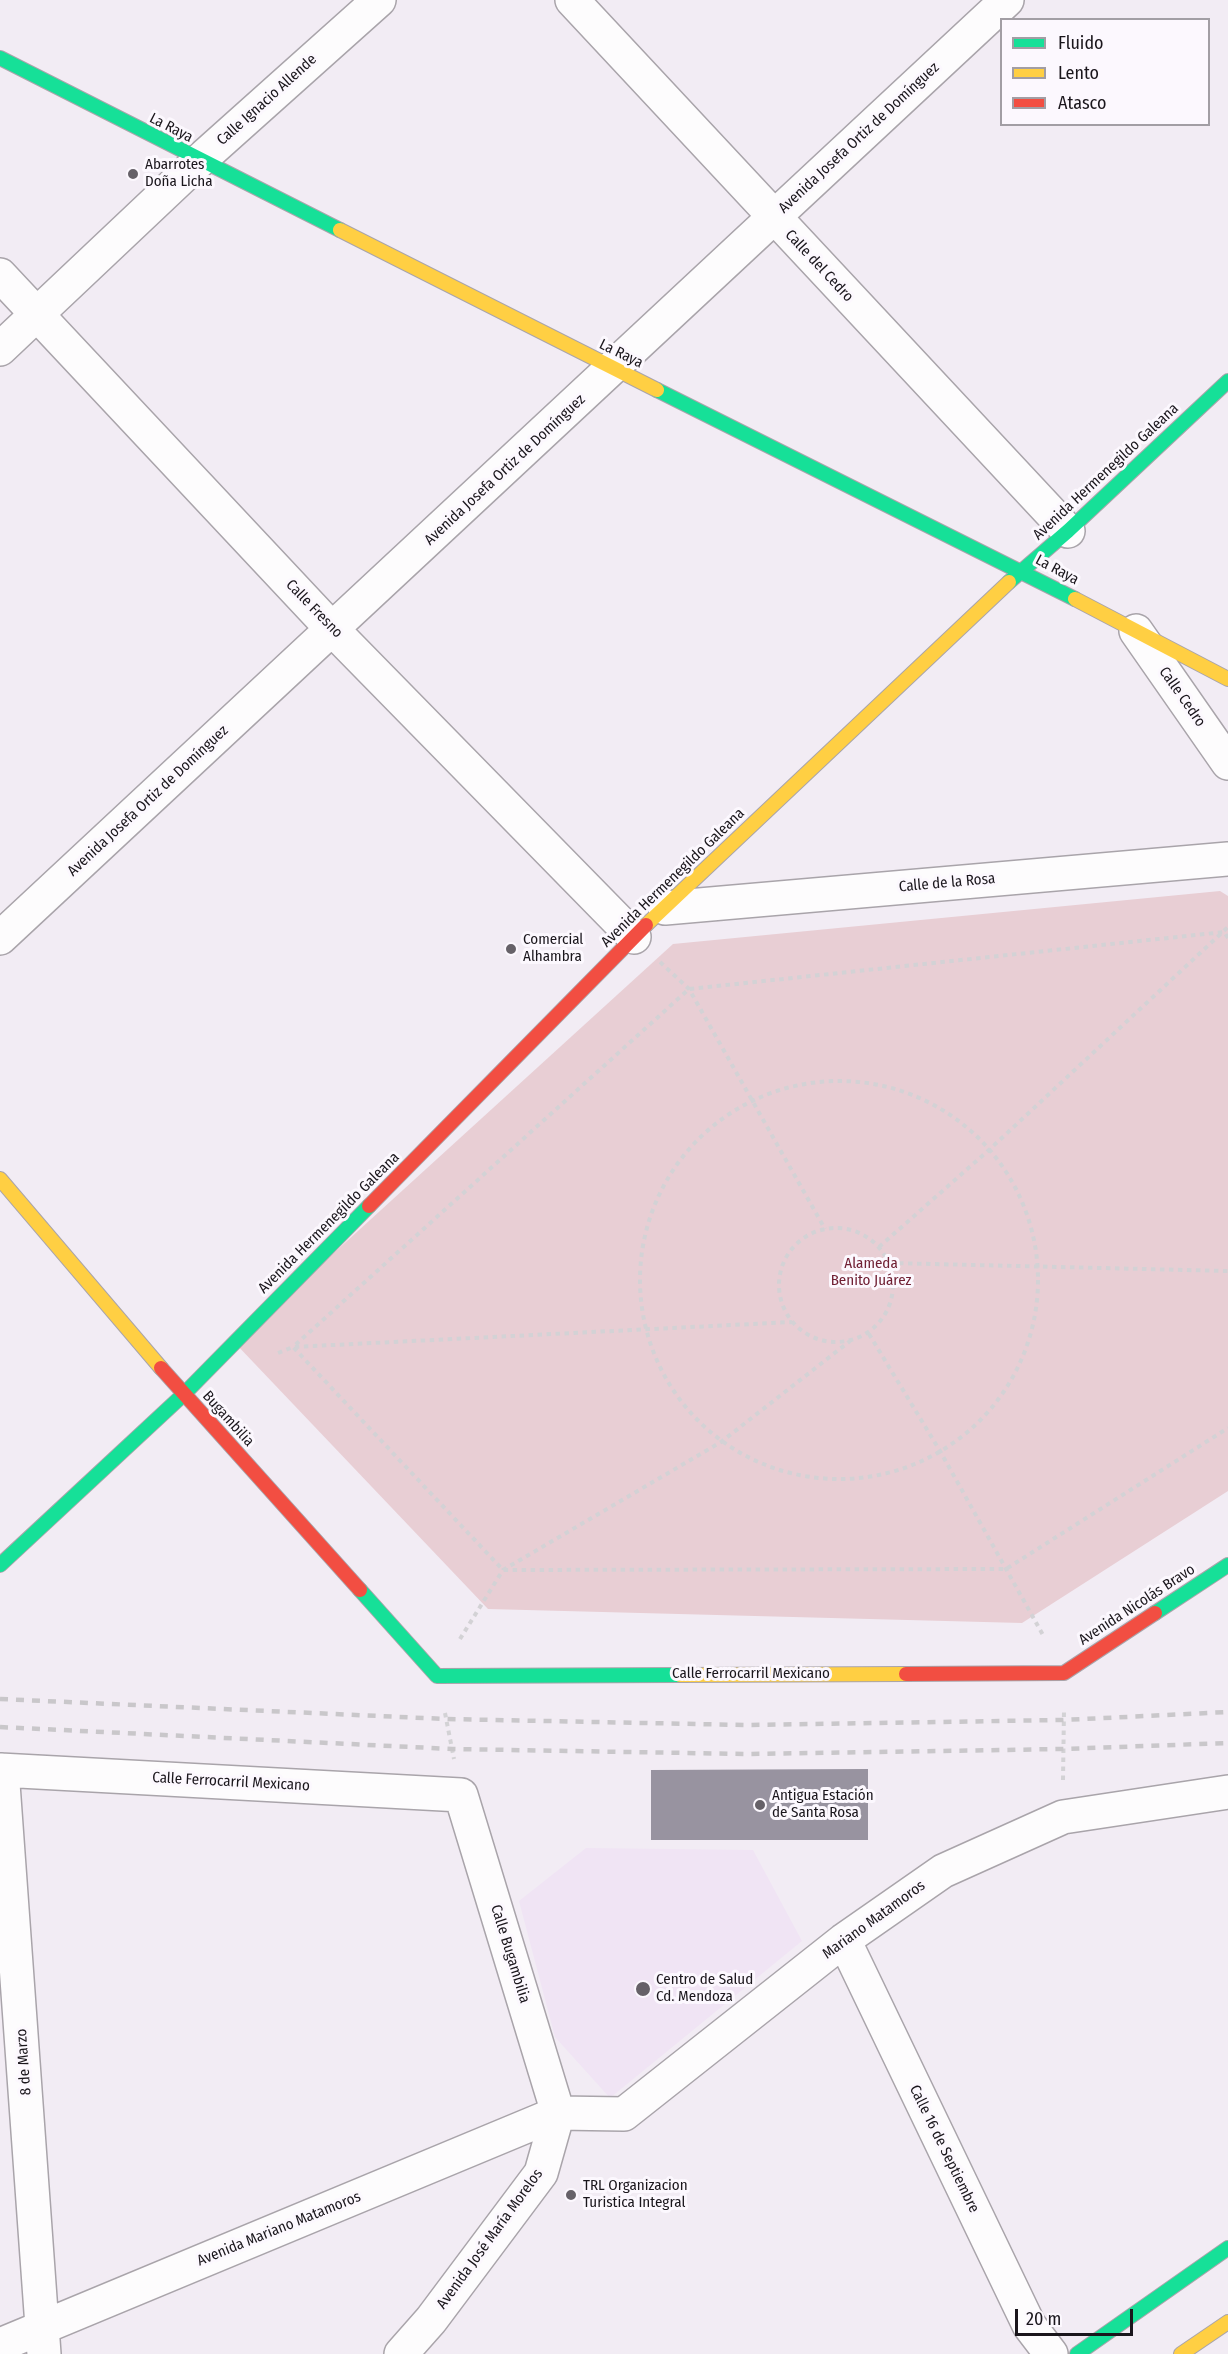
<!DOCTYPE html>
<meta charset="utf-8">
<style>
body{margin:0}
#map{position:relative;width:1228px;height:2354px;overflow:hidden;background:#f2ecf4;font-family:"Fira Sans Condensed",sans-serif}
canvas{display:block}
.legend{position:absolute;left:1000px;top:18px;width:210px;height:108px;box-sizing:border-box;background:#fcf8fe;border:2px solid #a29ea4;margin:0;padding:8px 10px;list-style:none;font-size:18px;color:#1a161c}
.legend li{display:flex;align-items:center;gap:12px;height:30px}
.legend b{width:30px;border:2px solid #a29ea4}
.scale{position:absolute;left:1015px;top:2309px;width:118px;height:27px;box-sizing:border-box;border:3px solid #1a161c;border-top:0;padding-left:8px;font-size:18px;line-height:21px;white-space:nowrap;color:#1a161c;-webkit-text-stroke:4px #fcf8fe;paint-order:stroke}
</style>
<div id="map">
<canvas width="1228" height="2354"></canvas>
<ul class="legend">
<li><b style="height:8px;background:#16e098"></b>Fluido</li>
<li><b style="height:8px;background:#ffcf43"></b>Lento</li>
<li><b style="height:8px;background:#f24e42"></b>Atasco</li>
</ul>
<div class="scale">20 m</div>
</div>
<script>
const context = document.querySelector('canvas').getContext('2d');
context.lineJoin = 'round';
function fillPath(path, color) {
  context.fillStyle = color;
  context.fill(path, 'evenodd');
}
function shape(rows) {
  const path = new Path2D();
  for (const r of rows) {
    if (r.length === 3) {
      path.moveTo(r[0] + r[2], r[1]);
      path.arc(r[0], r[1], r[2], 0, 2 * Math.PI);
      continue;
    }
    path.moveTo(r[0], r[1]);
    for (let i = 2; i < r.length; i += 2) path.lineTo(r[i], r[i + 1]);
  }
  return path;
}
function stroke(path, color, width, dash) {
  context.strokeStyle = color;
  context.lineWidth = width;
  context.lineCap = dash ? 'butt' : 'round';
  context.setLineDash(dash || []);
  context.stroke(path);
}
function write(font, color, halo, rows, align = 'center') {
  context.font = font + ' "Fira Sans Condensed",sans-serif';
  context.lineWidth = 6;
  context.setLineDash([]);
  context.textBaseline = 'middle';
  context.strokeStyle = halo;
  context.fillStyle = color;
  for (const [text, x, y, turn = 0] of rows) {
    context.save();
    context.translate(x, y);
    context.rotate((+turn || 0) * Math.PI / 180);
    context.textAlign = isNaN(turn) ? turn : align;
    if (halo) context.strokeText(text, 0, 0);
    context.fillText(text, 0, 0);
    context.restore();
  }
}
fillPath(shape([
 [586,1848,753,1850,802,1941,610,2098,555,2037,519,1901]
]), '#f0e4f4');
fillPath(shape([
 [1220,891,1228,896,1228,1491,1022,1623,488,1609,235,1343,673,944]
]), '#e8ced4');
fillPath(shape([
 [868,1769,868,1840,651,1840,651,1770]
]), '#9893a0');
const street = shape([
 [572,0,1068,531],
 [0,275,333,630,634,937],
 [0,349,199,161,379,0],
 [1136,631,1228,763],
 [665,908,1228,859],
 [0,938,1007,0],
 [0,1770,461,1795,558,2113],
 [2,1770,44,2354],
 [844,1940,1029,2325,1051,2354],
 [0,2345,558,2113,624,2114,844,1940,943,1871,1063,1817,1228,1792],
 [401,2354,431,2320,541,2173,558,2113]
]);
const fast = shape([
 [0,58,340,230],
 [657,390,1075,599],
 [1009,582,1068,531,1228,381],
 [0,1565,184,1394,369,1206],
 [360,1590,437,1676,680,1675],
 [1155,1613,1228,1565],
 [1077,2354,1228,2248]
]);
const slow = shape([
 [340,230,657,390],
 [1075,599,1228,679],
 [646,925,1009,582],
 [0,1179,161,1368],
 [680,1675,906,1674],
 [1181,2354,1228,2322]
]);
const jam = shape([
 [369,1206,646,925],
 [161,1368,360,1590],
 [906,1674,1064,1673,1155,1613]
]);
stroke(street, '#a9a4aa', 36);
stroke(fast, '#a9a4aa', 16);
stroke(slow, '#a9a4aa', 16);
stroke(jam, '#a9a4aa', 16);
stroke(shape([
 [1228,938,1224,932,689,989,293,1347,503,1570,1006,1569,1228,1428],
 [660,962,689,989,825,1229],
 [839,1280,199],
 [836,1285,57],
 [879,1247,990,1149,1228,927],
 [890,1263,1228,1271],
 [869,1334,940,1451,1043,1635],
 [278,1353,293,1347,792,1322],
 [460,1639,503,1570,721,1442,850,1341],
 [445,1713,454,1759],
 [1063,1780,1064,1709]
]), '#d3d2d5', 4, [4.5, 4.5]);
stroke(street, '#fdfcfd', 33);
stroke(fast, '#16e098', 14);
stroke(slow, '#ffcf43', 14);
stroke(jam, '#f24e42', 14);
stroke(shape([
 [0,1699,446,1719,745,1725,1063,1720,1228,1712],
 [0,1727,452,1749,747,1754,1063,1749,1228,1743]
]), '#c9c7ca', 4.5, [8, 8]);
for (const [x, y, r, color] of [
 [133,174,6,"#666168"],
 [511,949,6,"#666168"],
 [760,1805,6,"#666168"],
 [643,1989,8,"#666168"],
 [571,2195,6,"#666168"]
]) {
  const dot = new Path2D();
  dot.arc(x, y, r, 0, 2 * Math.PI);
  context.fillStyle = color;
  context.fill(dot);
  stroke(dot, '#fcf8fe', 2);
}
write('15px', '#1a161c', '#fcf8fe', [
 ["Calle Ignacio Allende",267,100,-42],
 ["La Raya",171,128,27],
 ["Avenida Josefa Ortiz de Domínguez",859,138,-43],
 ["Calle del Cedro",819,266,47],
 ["La Raya",621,354,26],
 ["Avenida Josefa Ortiz de Domínguez",505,470,-43],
 ["Avenida Hermenegildo Galeana",1106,472,-43],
 ["La Raya",1057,570,28],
 ["Calle Fresno",314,609,46],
 ["Calle Cedro",1182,697,55],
 ["Avenida Josefa Ortiz de Domínguez",148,801,-43],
 ["Avenida Hermenegildo Galeana",673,878,-44],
 ["Calle de la Rosa",947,883,-5],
 ["Avenida Hermenegildo Galeana",329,1223,-45],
 ["Bugambilia",228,1419,48],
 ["Avenida Nicolás Bravo",1137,1605,-33],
 ["Calle Ferrocarril Mexicano",751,1674],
 ["Calle Ferrocarril Mexicano",231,1782,3],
 ["Mariano Matamoros",874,1920,-36],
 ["Calle Bugambilia",510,1954,73],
 ["8 de Marzo",24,2062,-94],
 ["Calle 16 de Septiembre",944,2149,64],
 ["Avenida Mariano Matamoros",279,2229,-22],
 ["Avenida José María Morelos",490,2239,-54]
]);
write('15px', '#1a161c', '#fcf8fe', [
 ["Abarrotes",145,165],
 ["Doña Licha",145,182],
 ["Comercial",523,940],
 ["Alhambra",523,957],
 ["Antigua Estación",772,1796],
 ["de Santa Rosa",772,1813],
 ["Centro de Salud",656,1980],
 ["Cd. Mendoza",656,1997],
 ["TRL Organizacion",583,2186],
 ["Turistica Integral",583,2203]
], 'left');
write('15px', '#702034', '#fcf8fe', [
 ["Alameda",871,1264],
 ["Benito Juárez",871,1281]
]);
</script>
